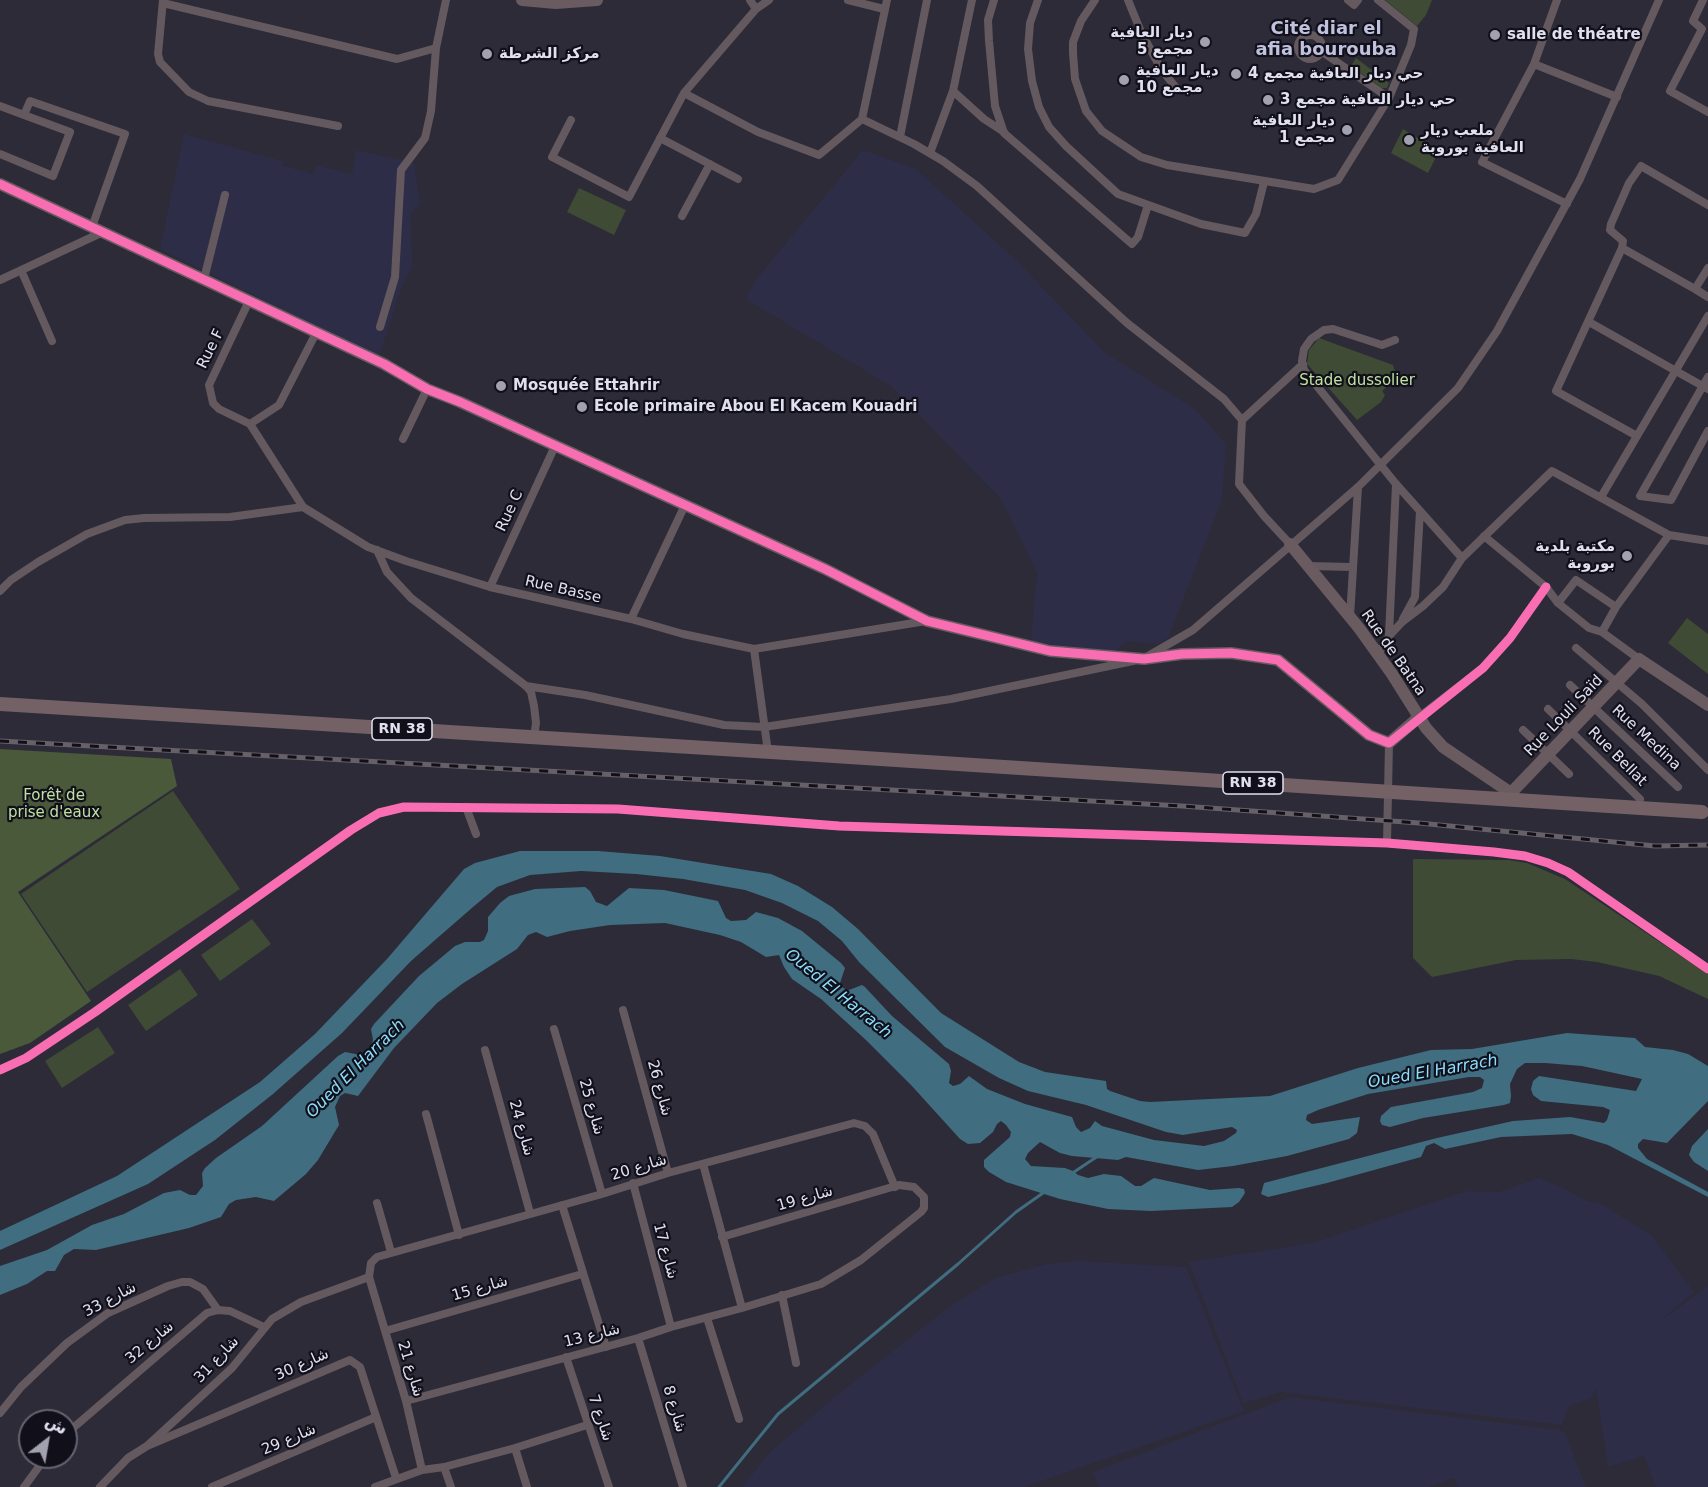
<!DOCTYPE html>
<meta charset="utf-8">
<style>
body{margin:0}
#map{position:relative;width:1708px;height:1487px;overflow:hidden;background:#2c2b37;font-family:"DejaVu Sans",Vazirmatn,sans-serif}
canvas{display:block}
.north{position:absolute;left:18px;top:1409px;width:60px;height:60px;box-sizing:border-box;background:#11101a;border:2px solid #646370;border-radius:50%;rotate:31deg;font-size:16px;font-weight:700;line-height:24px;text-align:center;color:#e0e0f0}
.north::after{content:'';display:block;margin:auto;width:21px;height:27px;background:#a1a1af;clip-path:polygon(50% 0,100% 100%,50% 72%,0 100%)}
</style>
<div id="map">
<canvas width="1708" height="1487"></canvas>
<div class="north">ش</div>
</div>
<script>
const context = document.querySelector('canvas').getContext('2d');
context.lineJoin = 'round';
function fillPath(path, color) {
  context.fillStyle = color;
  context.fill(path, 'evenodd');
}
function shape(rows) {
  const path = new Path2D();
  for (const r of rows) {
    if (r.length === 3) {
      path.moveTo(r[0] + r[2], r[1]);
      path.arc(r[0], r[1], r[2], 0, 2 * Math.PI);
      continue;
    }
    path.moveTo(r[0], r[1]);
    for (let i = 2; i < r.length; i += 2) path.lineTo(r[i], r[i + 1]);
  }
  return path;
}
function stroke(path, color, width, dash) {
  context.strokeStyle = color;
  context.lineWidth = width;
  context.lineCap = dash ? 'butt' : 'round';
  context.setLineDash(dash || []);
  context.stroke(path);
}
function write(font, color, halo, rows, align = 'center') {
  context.font = font + ' "DejaVu Sans",Vazirmatn,sans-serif';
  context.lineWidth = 4.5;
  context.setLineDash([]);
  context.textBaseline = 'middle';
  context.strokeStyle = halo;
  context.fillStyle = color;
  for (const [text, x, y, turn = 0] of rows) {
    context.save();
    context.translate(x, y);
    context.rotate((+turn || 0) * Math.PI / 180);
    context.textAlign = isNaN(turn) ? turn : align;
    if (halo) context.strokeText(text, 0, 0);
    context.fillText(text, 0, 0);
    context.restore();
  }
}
fillPath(shape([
 [184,134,283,161,282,165,313,174,316,165,352,174,356,150,414,163,420,205,411,213,412,267,400,291,379,357,160,249],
 [863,150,916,169,1017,261,1104,352,1195,409,1226,444,1222,500,1168,638,1158,644,1127,641,1109,656,1031,641,1037,573,1001,499,891,386,746,299,755,281],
 [1539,1178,1565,1189,1587,1201,1600,1203,1651,1235,1694,1292,1659,1322,1708,1286,1708,1487,1656,1487,1644,1456,1608,1467,1596,1389,1591,1398,1569,1406,1562,1425,1281,1392,1243,1403,1189,1262,1313,1243,1467,1191,1499,1192],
 [1076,1261,1186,1267,1244,1411,1024,1487,742,1487,770,1452,841,1392,949,1307,995,1278,1047,1264],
 [1290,1397,1560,1430,1565,1433,1586,1487,1458,1487,1454,1478,1429,1487,1099,1487,1093,1472]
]), '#2e2d47');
fillPath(shape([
 [1385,0,1432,0,1426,15,1417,26],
 [1356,58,1389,83,1387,88,1382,88,1351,66],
 [1403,129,1439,151,1428,173,1391,153],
 [579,188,626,210,614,235,567,212],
 [1319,338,1393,365,1397,378,1382,391,1385,395,1381,402,1357,420,1307,364,1309,350],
 [1687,618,1708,634,1708,674,1668,643],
 [173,791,240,889,87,992,21,894],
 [1413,859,1509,860,1527,863,1565,879,1708,974,1708,999,1659,976,1597,962,1571,959,1516,960,1432,977,1413,958],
 [252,919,271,944,220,981,201,955],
 [180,969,198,995,146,1031,128,1005],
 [98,1027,115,1053,62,1088,45,1061]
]), '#3f4b34');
fillPath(shape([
 [0,749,171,759,177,786,18,892,91,1001,30,1043,0,1054]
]), '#49593a');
fillPath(shape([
 [520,851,598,851,660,856,771,874,798,886,832,907,858,929,941,1013,1019,1062,1045,1072,1106,1081,1107,1089,1110,1091,1140,1101,1150,1102,1270,1096,1358,1068,1431,1050,1472,1049,1567,1033,1635,1038,1645,1047,1673,1050,1688,1054,1708,1066,1708,1101,1667,1143,1643,1139,1638,1144,1638,1148,1647,1159,1708,1192,1708,1197,1608,1145,1572,1134,1501,1137,1445,1149,1434,1143,1426,1146,1421,1157,1327,1183,1268,1197,1261,1194,1264,1183,1437,1138,1513,1121,1570,1117,1604,1123,1607,1120,1610,1110,1603,1107,1541,1101,1533,1095,1531,1089,1533,1081,1539,1076,1636,1091,1642,1079,1582,1066,1545,1063,1525,1063,1517,1069,1510,1084,1511,1096,1510,1103,1504,1105,1423,1118,1390,1127,1382,1125,1380,1121,1381,1116,1391,1107,1473,1092,1482,1088,1484,1080,1480,1077,1469,1077,1368,1094,1318,1110,1307,1115,1306,1120,1312,1124,1360,1117,1357,1133,1349,1139,1287,1156,1233,1166,1198,1170,1126,1157,1118,1160,1072,1156,1060,1153,1040,1142,1028,1153,1025,1159,1031,1166,1065,1168,1073,1171,1078,1175,1088,1178,1104,1174,1121,1176,1135,1186,1141,1186,1154,1178,1210,1190,1239,1188,1244,1189,1245,1193,1239,1202,1232,1207,1151,1211,1108,1209,1060,1199,1006,1182,989,1172,984,1167,984,1160,1010,1137,1011,1132,1006,1125,1001,1121,997,1124,993,1132,980,1143,968,1144,960,1139,911,1085,867,1041,821,999,792,979,784,967,779,955,766,957,741,942,720,935,665,923,610,925,570,931,547,937,536,932,528,935,517,949,462,984,437,1003,394,1048,358,1096,345,1093,340,1096,335,1107,339,1125,318,1160,306,1174,274,1201,256,1197,236,1200,229,1204,221,1217,189,1228,96,1250,74,1249,64,1255,55,1271,47,1271,27,1284,0,1295,0,1266,47,1250,92,1225,124,1214,164,1193,180,1190,190,1195,196,1195,203,1186,202,1173,205,1168,216,1158,262,1126,338,1056,345,1052,361,1055,369,1051,373,1040,371,1029,374,1024,419,976,455,946,465,942,480,942,484,940,488,931,488,917,500,903,509,896,535,889,585,887,590,891,596,902,607,906,629,888,664,890,718,901,726,918,731,921,746,920,756,912,778,918,802,931,841,963,845,968,840,983,843,988,849,990,862,985,865,987,892,1016,949,1064,951,1071,949,1083,953,1086,960,1084,969,1076,987,1089,1025,1104,1072,1117,1076,1127,1081,1132,1090,1128,1095,1121,1102,1126,1154,1140,1204,1146,1224,1141,1236,1133,1237,1130,1232,1127,1183,1135,1166,1132,1086,1105,1028,1091,999,1078,945,1047,859,962,842,941,818,921,782,903,745,890,683,879,636,874,581,871,530,875,497,887,473,907,411,961,342,1033,273,1094,215,1140,148,1184,0,1250,0,1231,117,1176,260,1082,315,1034,387,959,464,869,475,863],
 [1708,1129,1708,1171,1694,1162,1689,1155,1692,1146]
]), '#406d80');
stroke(shape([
 [1071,1174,1098,1156],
 [719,1487,778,1414,958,1264,1016,1212,1043,1193]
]), '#406d80', 3);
stroke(shape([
 [163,0,158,54,160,62,189,92,208,101,338,126],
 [848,0,884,9],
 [972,0,953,91,984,119,1004,132],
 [994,0,988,20,989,41,995,106,1004,133,1132,244,1138,237,1148,205],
 [1038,0,1030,23,1028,49,1032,81,1039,107,1049,127,1066,146,1118,194,1201,224,1245,233,1256,214,1264,182],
 [1095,0,1081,21,1073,42,1073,53,1075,79,1086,111,1102,131,1141,157,1167,165,1314,189,1338,180,1389,98,1411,45,1414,29,1378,0],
 [1128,0,1141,32,1161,69,1177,89],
 [1348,0,1354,5,1358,0],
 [1557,0,1534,64,1482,162,1567,204],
 [1703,0,1693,21,1702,29,1670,91,1708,112],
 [163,3,397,59,436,48,446,0],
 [756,9,769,0],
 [1310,47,12],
 [1321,51,1389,98],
 [1534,64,1617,97],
 [684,93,758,132,819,155,862,119,914,144,943,161,977,186,1127,323,1224,399,1242,420,1239,484,1264,516,1290,544],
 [0,106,24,115,30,101,125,134,92,227],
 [862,119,887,0],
 [571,120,552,157,629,197,684,93,756,9,750,0],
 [900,137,927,0],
 [660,138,738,179],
 [930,153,953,91],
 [0,154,53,176,70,132,24,115],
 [682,216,710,164],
 [1622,248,1695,289],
 [1708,268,1695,289,1708,297],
 [21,270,52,341],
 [204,279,225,195],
 [0,280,103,232],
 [249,301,209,385,213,403,219,409,250,424],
 [1589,322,1708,389],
 [380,327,395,277,401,170,425,138,431,111,436,48],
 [1395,340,1382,345,1333,329,1324,330,1311,339,1304,349,1302,361,1304,370,1396,484,1462,558],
 [1708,377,1640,496,1671,500,1708,431],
 [1242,420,1303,364],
 [250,424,303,507,368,547,406,561,490,587,631,619,683,634,754,649,926,621],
 [250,424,279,405,316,333],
 [1637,436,1556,391,1622,248,1623,241,1610,230,1611,224,1629,183,1641,166,1708,205],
 [403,439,427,389],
 [1601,497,1708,316],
 [1484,536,1546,587,1558,603,1589,628,1602,632],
 [377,550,387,572,411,598,526,686,531,692,534,706,536,723,534,737],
 [1308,566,1353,567],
 [490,587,555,446],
 [0,591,11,580,38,562,87,534,125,520,144,518,230,517,303,507],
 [1558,603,1576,580,1616,607],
 [1350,617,1358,487],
 [631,619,685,505],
 [1403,619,1415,597,1420,511],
 [1389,635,1396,484],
 [1576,648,1642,704,1708,770],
 [754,649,768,752],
 [1378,654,1389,636,1402,622,1423,606,1443,587,1462,558,1552,471,1669,535,1708,541],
 [1148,656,1193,630,1358,487,1458,388,1497,331,1580,179,1659,0],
 [1639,659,1602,632,1616,607,1669,535],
 [1570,685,1678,787],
 [526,686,585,695,724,725,764,727,951,699,1133,661],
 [1548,709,1640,799],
 [1419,717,1483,668,1510,638,1546,587],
 [1523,730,1569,774],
 [466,807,476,834],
 [1387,843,1389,743],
 [623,1010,668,1173],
 [554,1029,602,1194],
 [485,1050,530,1213],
 [0,1070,26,1058,95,1012,351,830,379,813,404,807,618,809,839,826,1387,843,1494,852,1525,856,1548,863,1568,872,1708,969],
 [426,1114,459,1235],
 [703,1164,742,1308],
 [633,1183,671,1327],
 [377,1203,391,1252],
 [562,1205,606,1347],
 [782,1295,796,1363],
 [707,1318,739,1419],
 [385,1331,582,1274],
 [638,1338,683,1487],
 [566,1357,609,1487],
 [406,1401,638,1338,671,1327,742,1308,821,1284,861,1260,921,1212,924,1208,924,1197,914,1187,899,1185,722,1237],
 [0,1413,21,1387,67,1343,108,1313,168,1286,182,1282,190,1282,203,1289,218,1310],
 [66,1434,207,1313,218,1310,230,1311,264,1327],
 [147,1446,350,1360,360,1367,396,1478],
 [515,1448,527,1487],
 [444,1467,451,1487],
 [422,1470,406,1401,369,1277,371,1263,377,1257,602,1194,668,1173,854,1123,865,1126,873,1134,895,1187],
 [24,1487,46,1457],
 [100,1487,128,1458,147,1446,232,1368,272,1319,301,1302,369,1277],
 [212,1487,376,1417],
 [375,1487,422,1470,444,1467,515,1448,587,1425]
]), '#64595e', 8);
stroke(shape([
 [522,0,556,3,597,0],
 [0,184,384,364,427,389,460,402,825,569,927,621,1050,651,1144,659,1182,654,1231,653,1278,660,1369,735,1389,743,1419,717],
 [1290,544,1359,628,1392,674,1426,728,1443,747,1511,793,1639,659,1708,705]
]), '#695b5f', 12);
stroke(shape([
 [0,704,803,754]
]), '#736166', 14);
const rail = shape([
 [0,741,1182,806,1419,823,1655,846,1708,845]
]);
stroke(rail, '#676167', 5);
stroke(rail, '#11101a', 3, [9]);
stroke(shape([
 [803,754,1702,812]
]), '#736166', 14);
stroke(shape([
 [0,184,384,364,427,389,460,402,825,569,927,621,1050,651,1144,659,1182,654,1231,653,1278,660,1369,735,1389,743,1483,668,1510,638,1546,587],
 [0,1070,26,1058,95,1012,351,830,379,813,404,807,618,809,839,826,1387,843,1494,852,1525,856,1548,863,1568,872,1708,969]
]), '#f96db3', 9);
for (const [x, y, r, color] of [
 [1495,35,6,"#a1a1af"],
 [1205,42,6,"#a1a1af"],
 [487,54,6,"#a1a1af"],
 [1236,74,6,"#a1a1af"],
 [1124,80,6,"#a1a1af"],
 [1268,100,6,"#a1a1af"],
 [1347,130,6,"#a1a1af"],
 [1409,140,6,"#a1a1af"],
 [501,386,6,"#a1a1af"],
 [582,407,6,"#a1a1af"],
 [1627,556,6,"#a1a1af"]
]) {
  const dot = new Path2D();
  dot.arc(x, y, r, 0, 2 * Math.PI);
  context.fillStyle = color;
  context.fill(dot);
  stroke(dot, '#11101a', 2);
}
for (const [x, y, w] of [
 [402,729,60],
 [1253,783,60]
]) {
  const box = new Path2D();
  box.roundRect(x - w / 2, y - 11, w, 22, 4.5);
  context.fillStyle = '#11101a';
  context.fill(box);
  stroke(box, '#e0e0f0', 1.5);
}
write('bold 14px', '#e0e0f0', null, [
 ["RN 38",402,729],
 ["RN 38",1253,783]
]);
write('bold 15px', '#e0e0f0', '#11101a', [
 ["ديار العافية",1193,33,"right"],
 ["مجمع 5",1193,50,"right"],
 ["salle de théatre",1507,35],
 ["مركز الشرطة",499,54],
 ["ديار العافية",1136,71],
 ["مجمع 10",1136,88],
 ["حي ديار العافية مجمع 4",1248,74],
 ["حي ديار العافية مجمع 3",1280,100],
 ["ديار العافية",1335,121,"right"],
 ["مجمع 1",1335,138,"right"],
 ["ملعب ديار",1421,131],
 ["العافية بوروبة",1421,148],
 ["Mosquée Ettahrir",513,386],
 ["Ecole primaire Abou El Kacem Kouadri",594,407],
 ["مكتبة بلدية",1615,547,"right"],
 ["بوروبة",1615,564,"right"]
], 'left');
write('15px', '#e0e0f0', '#11101a', [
 ["Rue F",211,349,-64],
 ["Rue C",510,511,-65],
 ["Rue Basse",563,590,13],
 ["Rue de Batna",1393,653,55],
 ["Rue Louli Saïd",1564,716,-46],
 ["Rue Medina",1646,738,43],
 ["Rue Bellat",1617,757,45],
 ["شارع 26",659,1088,75],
 ["شارع 25",591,1107,74],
 ["شارع 24",521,1128,74],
 ["شارع 20",639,1168,-17],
 ["شارع 19",805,1199,-16],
 ["شارع 17",665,1251,75],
 ["شارع 15",480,1289,-16],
 ["شارع 33",110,1300,-28],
 ["شارع 13",592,1336,-14],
 ["شارع 32",150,1343,-40],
 ["شارع 31",217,1360,-47],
 ["شارع 30",302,1365,-24],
 ["شارع 21",410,1369,73],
 ["شارع 8",674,1409,73],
 ["شارع 7",600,1418,71],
 ["شارع 29",289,1440,-23]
]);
write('15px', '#c0e1a1', '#11101a', [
 ["Stade dussolier",1357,381],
 ["Forêt de",54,796],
 ["prise d'eaux",54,813]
]);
write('italic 16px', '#8bdffe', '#11101a', [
 ["Oued El Harrach",838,994,39],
 ["Oued El Harrach",356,1069,-45],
 ["Oued El Harrach",1433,1072,-10]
]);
write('bold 18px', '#c0c1de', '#11101a', [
 ["Cité diar el",1326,29],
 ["afia bourouba",1326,50]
]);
</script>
